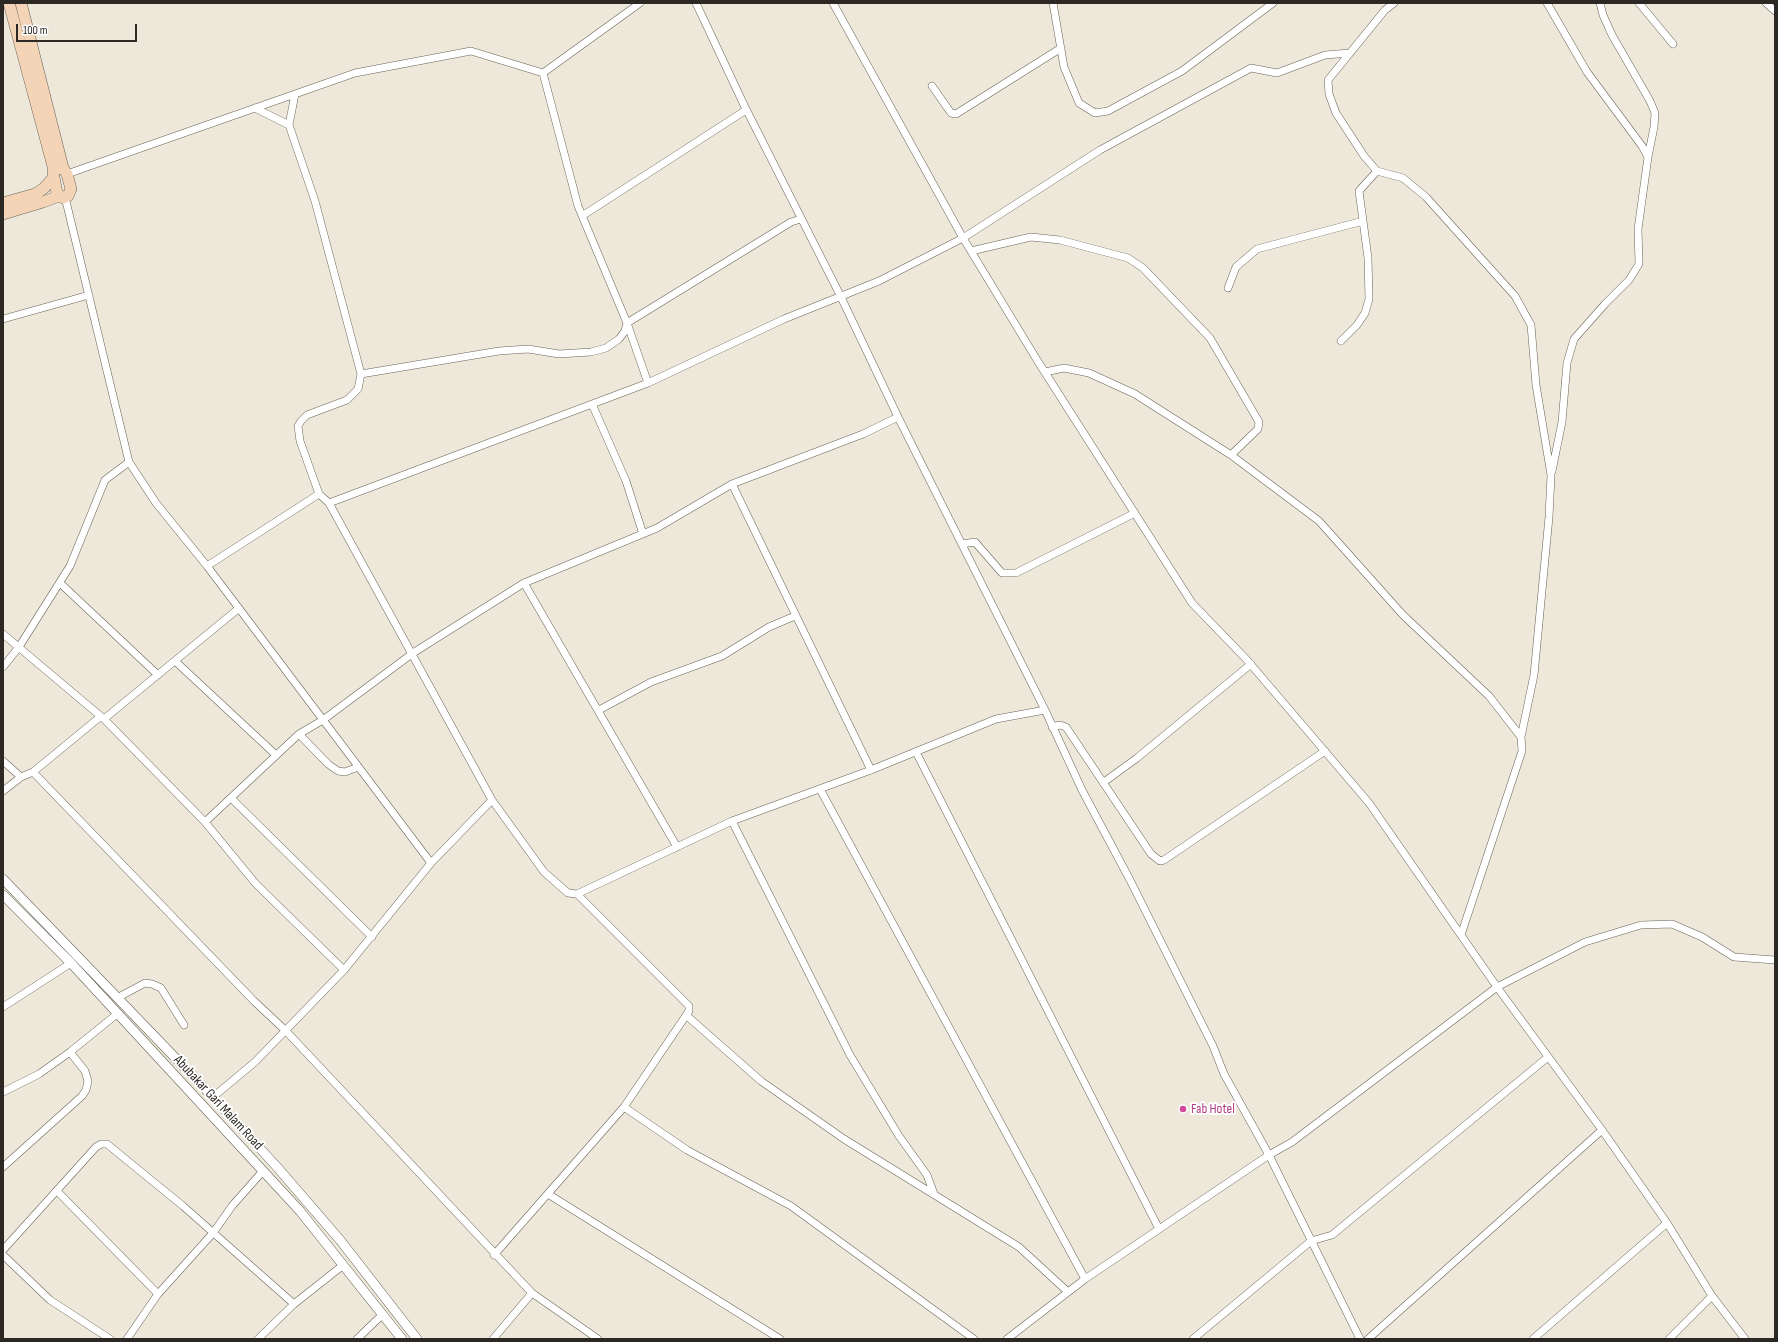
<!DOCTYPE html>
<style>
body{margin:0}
#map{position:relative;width:1778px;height:1342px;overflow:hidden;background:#eee8db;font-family:"Sofia Sans Condensed",sans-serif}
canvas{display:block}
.frame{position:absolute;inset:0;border:4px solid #2c2925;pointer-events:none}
.scale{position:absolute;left:16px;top:24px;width:121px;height:18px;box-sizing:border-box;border:2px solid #2c2925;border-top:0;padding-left:5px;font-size:12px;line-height:14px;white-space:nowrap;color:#2c2925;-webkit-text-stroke:3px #fff;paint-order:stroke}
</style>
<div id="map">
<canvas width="1778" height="1342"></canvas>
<div class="frame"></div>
<div class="scale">100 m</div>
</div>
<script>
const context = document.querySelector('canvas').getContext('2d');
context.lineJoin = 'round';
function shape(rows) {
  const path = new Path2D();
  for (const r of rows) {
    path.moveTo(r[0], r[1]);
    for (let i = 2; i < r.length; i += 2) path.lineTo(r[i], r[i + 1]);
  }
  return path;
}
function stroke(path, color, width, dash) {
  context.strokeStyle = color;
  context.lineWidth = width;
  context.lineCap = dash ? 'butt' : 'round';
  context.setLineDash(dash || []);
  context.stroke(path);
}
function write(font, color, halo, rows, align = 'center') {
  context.font = font + ' "Sofia Sans Condensed",sans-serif';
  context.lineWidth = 4;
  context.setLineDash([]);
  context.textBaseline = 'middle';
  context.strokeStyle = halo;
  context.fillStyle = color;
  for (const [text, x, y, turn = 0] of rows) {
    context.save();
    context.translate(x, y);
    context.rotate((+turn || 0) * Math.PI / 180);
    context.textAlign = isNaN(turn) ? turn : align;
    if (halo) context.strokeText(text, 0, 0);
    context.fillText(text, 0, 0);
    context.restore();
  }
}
const minor = shape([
 [833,3,963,238,1037,360,1192,603,1247,660,1369,803,1497,987,1602,1130,1667,1223,1712,1296,1745,1339],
 [1053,3,1064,67,1079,103,1095,113,1108,111,1182,71,1273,3],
 [1394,3,1385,10,1328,80,1329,94,1336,113,1364,156,1377,171,1403,178,1426,197,1515,296,1531,325,1536,385,1551,475,1549,517,1534,675,1521,737],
 [1547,3,1587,72,1642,146,1648,157,1638,229,1639,264,1629,280,1605,304,1574,339,1567,363,1562,422,1552,471],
 [1600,3,1603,15,1612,35,1650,101,1655,113,1654,127,1648,157],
 [1639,3,1673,44],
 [1766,3,1775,11],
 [543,73,640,3],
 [932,86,951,113,956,114,1061,48],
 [295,94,289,125,315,201,361,374,358,389,347,400,307,415,301,421,298,426,300,441,319,494,329,503,492,800,544,872,568,893,577,894,732,821,871,770,996,719,1045,710,1082,790,1130,880,1213,1046,1224,1074,1269,1155,1360,1339],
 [255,108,289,125],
 [67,174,355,73,471,51,543,73],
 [65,197,129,462,156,503,207,566,431,863],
 [582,216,746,110],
 [971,251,1031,237,1060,240,1128,258,1143,268,1210,338,1259,422,1258,429,1231,455],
 [1228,288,1236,267,1257,249,1363,221],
 [3,319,89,295],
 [1341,341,1357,325,1365,313,1369,299,1368,258,1359,191,1377,171],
 [1045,372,1064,368,1089,373,1135,394,1231,455,1319,521,1403,615,1489,696,1521,737,1522,751,1461,935],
 [361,374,499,351,528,349,559,354,591,352,606,348,619,339,625,331,627,323,578,206,543,73],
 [648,383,627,323,791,222,801,219],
 [592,404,626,481,643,534],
 [898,417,1045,710],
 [732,484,871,770],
 [329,503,648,383,784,319,879,281,963,238,1100,150,1251,68,1277,73,1325,55,1350,53],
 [962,544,975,542,1002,573,1016,573,1135,513],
 [207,566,319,494],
 [60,583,158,675],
 [524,583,677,847],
 [3,634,104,719,205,822,256,884,344,970],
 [175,661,276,755],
 [3,667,19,647,70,566,105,480,129,462],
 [599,710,651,682,722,656,769,627,795,616],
 [104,719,238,609],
 [1052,727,1060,725,1066,727,1151,854,1160,861,1164,860,1325,751],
 [299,734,328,764,338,771,345,772,358,767],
 [916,752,1159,1229],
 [3,761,21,777],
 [33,772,254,1001,286,1031,532,1293,598,1339],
 [1104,782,1137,758,1251,664],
 [820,789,1085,1279],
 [3,791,21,777,33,772,100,717],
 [231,798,372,937],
 [732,821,850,1055,899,1136,927,1175,934,1194],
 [205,822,299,734,323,720,413,653,524,583,657,528,732,484,863,434,898,417,840,295,744,105,696,3],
 [117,998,145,983,152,984,161,988,184,1025],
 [3,1007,71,963],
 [687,1016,761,1081,844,1139,1019,1247,1068,1292],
 [3,1092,39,1074,70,1052,117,1014],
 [213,1097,255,1062,344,970,431,863,492,800],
 [624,1107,687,1150,791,1206,974,1339],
 [3,1167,82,1096,86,1090,88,1081,85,1071,70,1052],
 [57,1191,158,1294],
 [548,1194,780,1339],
 [3,1250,96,1147,101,1144,107,1144,183,1206,294,1304],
 [3,1255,50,1300,110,1339],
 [494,1255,624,1107,689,1011,689,1006,577,894],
 [127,1339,158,1294,213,1233,232,1206,262,1172],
 [258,1339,294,1304,342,1266],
 [357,1339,383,1314],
 [493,1339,532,1293],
 [1007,1339,1085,1279,1269,1155,1292,1142,1497,987,1585,942,1641,925,1672,924,1702,937,1734,957,1775,960],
 [1193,1339,1311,1241,1332,1235,1548,1057],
 [1368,1339,1602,1130],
 [1533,1339,1667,1223],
 [1669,1339,1712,1296]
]);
const tertiary = shape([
 [3,879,213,1097,277,1167,340,1240,417,1339],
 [3,895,71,963,300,1211,402,1339]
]);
const secondary = shape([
 [9,3,54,170],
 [21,3,63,168],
 [63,168,67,174,71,189,68,196,63,198,57,193,53,172,56,169,63,168],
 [3,203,35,194,43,189,54,177],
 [3,214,43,202,59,196]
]);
stroke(minor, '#686257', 8);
stroke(tertiary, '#686257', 10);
stroke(secondary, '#686257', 12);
stroke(minor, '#fff', 7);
stroke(tertiary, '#fff', 9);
stroke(secondary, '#f3d4b7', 11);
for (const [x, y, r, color] of [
 [1183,1109,4,"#d1479c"]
]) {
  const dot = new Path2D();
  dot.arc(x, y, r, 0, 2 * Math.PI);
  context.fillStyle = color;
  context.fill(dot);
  stroke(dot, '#fff', 1.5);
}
write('14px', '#2c2925', '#fff', [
 ["Abubakar Gari Malam Road",218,1103,47]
]);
write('14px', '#b23c85', '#fff', [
 ["Fab Hotel",1191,1109]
], 'left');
</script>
